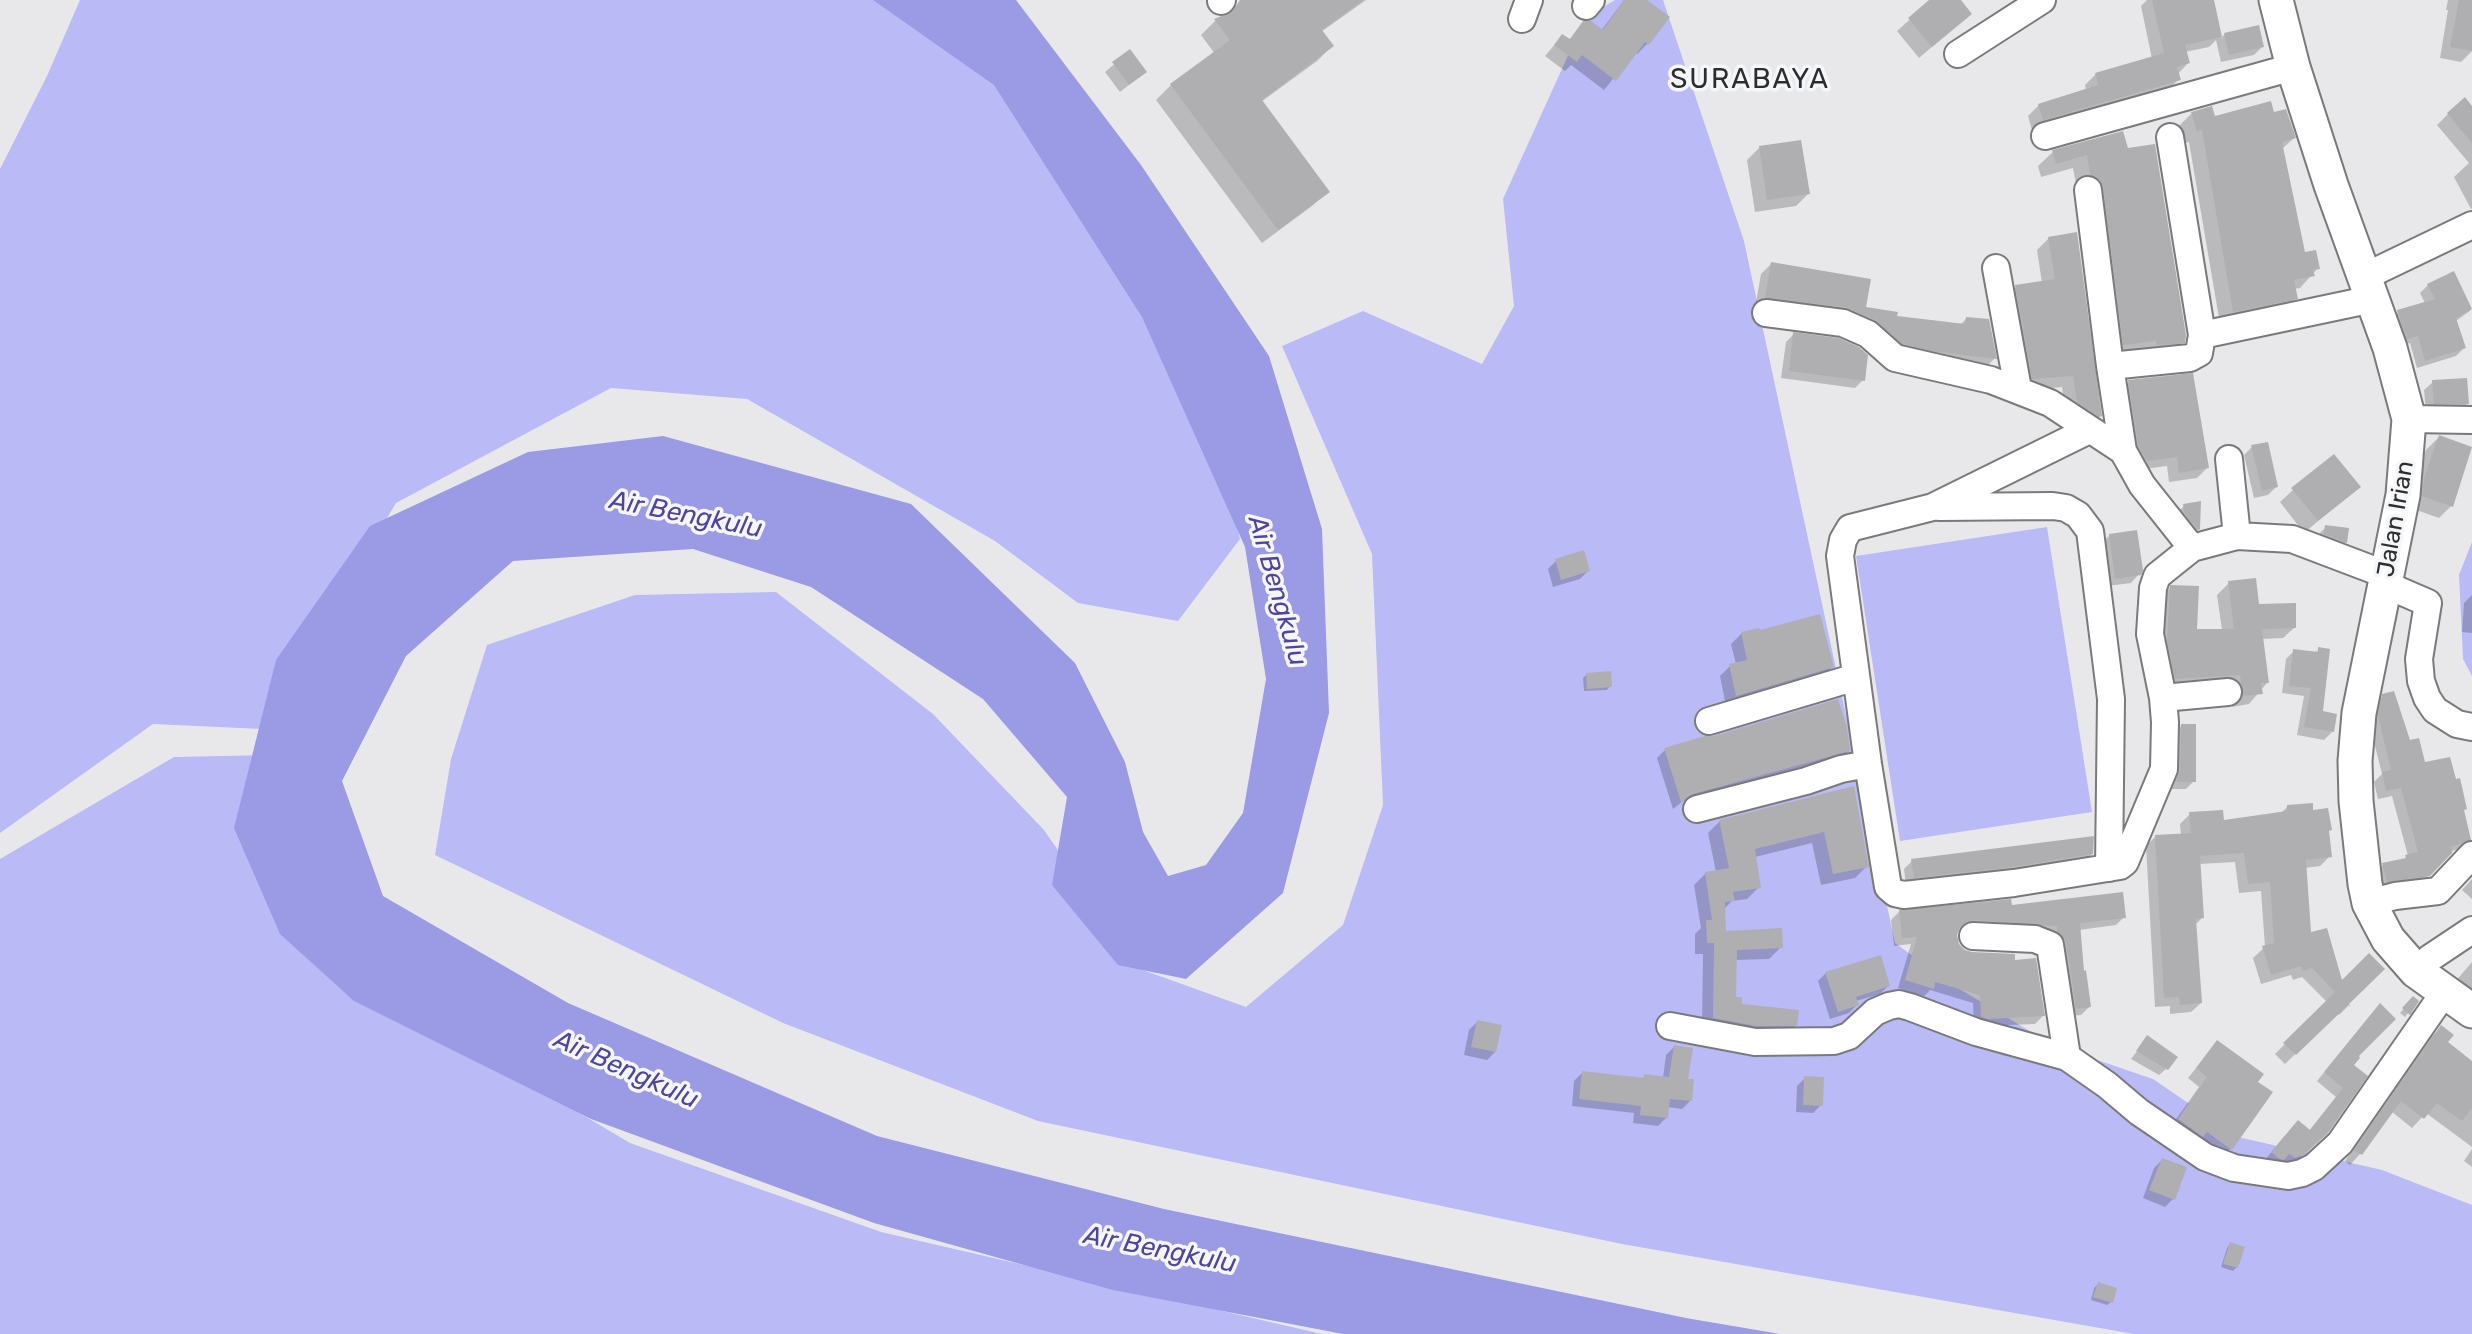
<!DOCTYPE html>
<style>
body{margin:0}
canvas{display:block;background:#e8e8eb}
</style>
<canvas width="2472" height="1334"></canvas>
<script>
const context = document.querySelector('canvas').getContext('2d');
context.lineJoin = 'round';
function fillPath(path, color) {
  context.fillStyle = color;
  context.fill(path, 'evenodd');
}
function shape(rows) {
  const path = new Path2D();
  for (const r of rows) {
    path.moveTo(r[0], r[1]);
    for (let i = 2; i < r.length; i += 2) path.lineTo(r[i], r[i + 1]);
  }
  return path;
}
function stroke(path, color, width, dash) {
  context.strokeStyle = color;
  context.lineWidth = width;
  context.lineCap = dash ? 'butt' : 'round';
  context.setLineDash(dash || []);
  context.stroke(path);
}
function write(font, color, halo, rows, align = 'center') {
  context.font = font + ' Rubik,sans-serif';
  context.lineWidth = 7;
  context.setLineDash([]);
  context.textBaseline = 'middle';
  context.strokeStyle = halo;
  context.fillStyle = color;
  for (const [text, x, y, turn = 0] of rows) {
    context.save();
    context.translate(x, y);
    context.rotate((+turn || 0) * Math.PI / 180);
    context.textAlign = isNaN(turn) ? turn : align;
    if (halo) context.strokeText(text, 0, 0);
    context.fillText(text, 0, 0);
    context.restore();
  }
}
fillPath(shape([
 [80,0,903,0,957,32,1116,251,1219,450,1240,539,1178,621,1078,603,995,541,747,399,611,388,396,503,262,729,153,724,0,833,0,169,47,76],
 [1615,0,1663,0,1744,241,1895,943,1953,985,2053,1045,2153,1079,2238,1137,2382,1170,2472,1205,2472,1334,2134,1334,1622,1244,1038,1121,783,1023,435,855,451,759,487,645,635,595,776,592,933,714,1044,830,1140,969,1246,1007,1343,925,1383,805,1372,554,1282,346,1363,311,1482,364,1514,306,1503,199,1585,18],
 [2047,527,2092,812,1900,841,1856,556],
 [2472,542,2472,676,2463,659,2459,575],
 [271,755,357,981,630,1143,881,1232,1322,1334,0,1334,0,859,174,757]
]), '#babaf7');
fillPath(shape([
 [873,0,1016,0,1141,165,1269,356,1322,529,1329,713,1283,893,1186,979,1118,965,1052,885,1067,797,983,699,811,587,693,549,513,561,406,656,342,781,383,896,568,1003,877,1136,1164,1209,1686,1318,1780,1334,1343,1334,1113,1290,874,1223,591,1119,354,1001,280,934,234,828,276,660,370,526,528,452,663,436,911,504,1075,663,1125,762,1143,832,1168,876,1206,865,1243,813,1266,679,1245,547,1142,317,994,85]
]), '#9b9ae5');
fillPath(shape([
 [1243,0,1366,0,1321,32,1332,46,1317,61,1261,102,1327,192,1312,206,1262,243,1156,100,1171,85,1215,54,1201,35,1215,21,1225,17],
 [1624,0,1644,0,1667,17,1647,44,1637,54,1635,52,1604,90,1571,65,1565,71,1545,56,1562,36,1568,41,1584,23,1601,31],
 [1932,0,1959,0,1970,14,1919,58,1897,31],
 [2147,0,2212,0,2221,38,2225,34,2262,47,2254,55,2221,62,2216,40,2209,47,2185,52,2188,63,2178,74,2179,79,2168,90,2032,130,2028,116,2039,105,2086,90,2085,85,2096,74,2152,59,2141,6],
 [2448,0,2472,0,2472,51,2461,62,2440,58,2448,10,2446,10],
 [1130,51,1145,72,1120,92,1105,72],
 [2472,108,2472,208,2471,209,2454,177,2469,163,2437,125,2448,114],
 [2192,113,2214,118,2273,114,2294,138,2282,149,2304,254,2318,268,2300,288,2294,289,2296,298,2283,311,2220,324,2189,142,2184,143,2179,126],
 [2122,133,2183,342,2168,357,2109,358,2073,168,2041,177,2038,166,2053,152],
 [1759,148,1808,194,1796,206,1755,212,1747,160],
 [2049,238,2100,416,2088,427,2066,414,2062,387,2022,391,2004,299,2016,287,2042,283,2037,250],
 [1771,264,1864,308,1895,317,1960,325,1966,319,1995,358,1984,369,1926,361,1864,330,1755,308,1761,274],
 [2428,285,2471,310,2456,321,2464,348,2456,356,2417,368,2410,343,2399,346,2390,320,2398,312,2425,303,2420,293],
 [1794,334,1863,380,1855,388,1781,378,1786,342],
 [2129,382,2207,468,2197,478,2169,482,2167,466,2136,470,2119,392],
 [2433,382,2467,404,2459,412,2426,411,2424,390],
 [2439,437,2451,506,2439,518,2411,508,2412,492,2426,450],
 [2252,447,2276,487,2268,495,2254,498,2244,455],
 [2358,487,2304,533,2280,502,2293,490],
 [2184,506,2199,529,2190,537,2176,514],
 [2326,527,2346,542,2338,550,2318,535],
 [2109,536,2139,574,2131,583,2107,586,2101,544],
 [1556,561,1588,571,1580,579,1553,587,1548,569],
 [2229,583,2258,606,2295,627,2283,638,2262,639,2267,683,2249,704,2232,707,2229,686,2164,690,2160,599,2171,587,2196,630,2222,630,2217,595],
 [2472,595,2472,633,2462,632,2464,603],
 [1758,630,1833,666,1822,677,1726,706,1720,676,1730,666,1736,664,1731,644,1741,634],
 [2319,649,2322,713,2332,732,2324,740,2297,735,2304,696,2282,693,2286,659,2294,651,2315,653],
 [1586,675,1610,686,1607,690,1584,691,1583,678],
 [2383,696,2424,764,2465,809,2462,812,2469,839,2460,848,2450,852,2420,884,2378,890,2374,874,2383,865,2401,861,2408,856,2392,796,2378,799,2374,782,2382,774,2370,726,2374,705],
 [2181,726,2194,781,2186,789,2169,789,2173,734],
 [1665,750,1849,751,1840,759,1683,801,1673,809,1657,758],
 [1853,788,1867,866,1855,878,1821,885,1812,843,1755,857,1759,887,1747,899,1732,901,1724,909,1724,932,1781,947,1769,959,1735,960,1734,999,1740,1006,1796,1025,1784,1037,1702,1030,1703,954,1695,954,1695,934,1701,928,1694,885,1706,873,1716,872,1708,833,1720,821],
 [2288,806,2311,812,2327,833,2330,856,2320,866,2305,868,2310,934,2348,1006,2339,1015,2337,1013,2285,1064,2275,1054,2327,1002,2302,977,2293,980,2291,975,2261,984,2253,958,2265,947,2261,891,2239,893,2235,862,2199,864,2202,918,2195,925,2201,1003,2191,1012,2170,1014,2170,1006,2155,1007,2146,846,2156,836,2181,835,2180,824,2190,814,2222,822,2281,813],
 [2092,854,2083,862,1906,885,1904,869,1912,861],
 [2472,879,2472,899,2462,890],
 [2010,907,2124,917,2116,925,2079,930,2082,973,2089,1007,2081,1015,2068,1016,2058,951,1964,928,1958,929,1956,934,1958,945,1964,951,2014,962,2043,1016,2035,1024,1979,1026,1974,1025,1973,1003,1930,990,1924,996,1898,988,1911,944,1894,946,1891,920,1899,912],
 [2472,962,2472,997,2449,989],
 [1826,973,1888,986,1880,994,1856,1001,1857,1005,1849,1013,1830,1019,1818,981],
 [2413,998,2417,1001,2405,1017,2400,1013],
 [2373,1013,2352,1065,2365,1076,2318,1140,2295,1162,2288,1165,2280,1161,2275,1167,2265,1160,2290,1130,2309,1131,2336,1097,2317,1081],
 [1477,1022,1495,1052,1487,1060,1464,1055,1469,1030],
 [2441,1027,2446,1042,2472,1067,2472,1147,2426,1113,2412,1128,2391,1111,2360,1154,2350,1165,2345,1161,2430,1038],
 [2147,1038,2166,1069,2159,1075,2131,1059],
 [2217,1042,2255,1082,2271,1092,2230,1149,2221,1158,2169,1129,2199,1087,2188,1078],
 [1674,1047,1686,1080,1690,1101,1682,1109,1667,1107,1666,1118,1658,1126,1633,1123,1634,1113,1572,1106,1574,1081,1582,1073,1641,1079,1645,1076,1663,1078,1666,1055],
 [1805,1078,1821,1105,1813,1113,1796,1112,1797,1086],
 [2472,1149,2472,1167,2464,1161],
 [2162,1160,2173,1199,2165,1207,2143,1198,2154,1168],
 [2230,1244,2237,1267,2233,1271,2221,1267,2227,1248],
 [2098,1284,2111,1302,2107,1305,2091,1300,2094,1288]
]), '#0003');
fillPath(shape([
 [1240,0,1363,0,1322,30,1334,46,1262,100,1330,192,1278,230,1170,84,1230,40,1214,19,1232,12],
 [1624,0,1647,0,1670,17,1649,45,1645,42,1616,81,1582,55,1577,62,1554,45,1562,34,1570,39,1583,21,1591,21,1603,30],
 [1929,0,1961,0,1972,14,1932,47,1908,18],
 [2152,0,2214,0,2222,37,2185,45,2190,63,2177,67,2181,80,2043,120,2038,104,2098,85,2095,73,2164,53],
 [2459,0,2472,0,2472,51,2450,47],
 [2259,25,2264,47,2229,55,2224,33],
 [1130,49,1147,72,1129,85,1112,62],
 [2465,97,2472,106,2472,143,2447,113],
 [2271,101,2274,112,2286,109,2296,138,2282,142,2305,252,2316,250,2320,269,2313,270,2315,276,2294,280,2298,299,2233,312,2202,130,2197,131,2191,112,2212,106,2215,116],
 [2123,131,2128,148,2155,144,2186,335,2185,343,2157,345,2156,341,2123,345,2103,187,2100,180,2090,175,2087,155,2056,164,2052,150],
 [1801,140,1810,194,1767,200,1759,146],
 [2077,232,2102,416,2099,417,2077,402,2073,376,2032,379,2015,285,2055,279,2048,237],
 [1771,262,1871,279,1866,307,1898,312,1897,316,1965,324,1966,317,1989,319,1997,359,1937,352,1902,344,1875,320,1845,307,1765,298],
 [2454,271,2472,309,2456,318,2466,348,2425,361,2418,336,2407,339,2397,310,2435,299,2427,284],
 [1793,332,1839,338,1859,347,1868,355,1865,381,1789,371],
 [2193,373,2209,468,2179,473,2177,457,2147,461,2138,446,2128,380],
 [2467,378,2469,404,2434,404,2432,380],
 [2439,435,2472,447,2453,507,2422,496,2424,478],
 [2268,442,2278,487,2262,491,2251,445],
 [2334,454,2361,487,2318,521,2291,488],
 [2201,501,2200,529,2198,530,2185,514,2183,504],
 [2325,525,2349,528,2347,543,2324,534],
 [2137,530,2143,570,2141,575,2115,579,2109,534],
 [1584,550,1590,571,1561,580,1555,559],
 [2256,578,2259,604,2296,603,2296,628,2262,629,2269,683,2261,683,2263,694,2243,696,2240,675,2175,679,2167,640,2170,585,2199,586,2197,629,2234,629,2228,581],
 [1820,614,1834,667,1736,696,1729,664,1747,660,1741,632,1759,628,1760,630],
 [2318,647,2330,649,2323,711,2337,714,2334,732,2304,727,2311,688,2289,686,2293,649,2318,652],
 [1611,671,1612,687,1587,689,1586,673],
 [2394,691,2410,740,2419,738,2425,762,2450,757,2456,779,2460,778,2467,809,2464,810,2471,840,2451,847,2452,853,2430,876,2387,882,2382,863,2406,858,2405,855,2418,852,2401,788,2386,791,2382,772,2391,770,2378,716,2382,694],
 [1838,699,1847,727,1850,751,1693,794,1681,802,1664,748,1705,736,1714,736],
 [2181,724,2196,724,2196,782,2176,782,2180,769],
 [1854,786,1869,867,1833,874,1824,832,1755,849,1761,888,1733,892,1735,901,1725,902,1726,931,1782,928,1783,948,1737,950,1736,997,1742,997,1742,1004,1799,1010,1797,1026,1756,1026,1713,1018,1714,943,1707,943,1706,920,1712,920,1705,872,1729,868,1719,820],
 [2313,803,2313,810,2328,808,2332,830,2329,831,2332,857,2306,860,2311,932,2327,928,2342,980,2369,953,2385,969,2349,1004,2350,1007,2348,1005,2296,1055,2283,1043,2335,992,2312,968,2303,971,2301,966,2271,975,2262,946,2274,943,2270,882,2248,884,2244,853,2200,856,2204,918,2196,919,2202,1003,2180,1005,2179,997,2164,998,2155,835,2191,833,2189,812,2223,810,2224,820,2287,811,2287,805],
 [2094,836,2093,854,2012,867,1914,878,1911,859],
 [2123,892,2126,918,2080,923,2084,971,2086,970,2091,1007,2076,1009,2066,943,2063,936,2057,931,2057,926,1973,920,1966,922,1960,927,1957,935,1959,944,1965,950,1972,952,2015,954,2015,960,2036,958,2045,1016,1988,1019,1981,1017,1980,995,1935,982,1934,989,1905,980,1917,937,1902,938,1899,910,2011,899,2012,905],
 [1881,955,1890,986,1856,997,1859,1005,1838,1012,1825,972],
 [2413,996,2419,1001,2410,1015,2402,1008],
 [2380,1003,2396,1019,2359,1056,2360,1058,2354,1065,2368,1076,2328,1133,2305,1154,2295,1158,2289,1154,2284,1160,2280,1159,2271,1152,2298,1120,2310,1130,2343,1088,2324,1072],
 [1477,1020,1502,1025,1496,1052,1471,1047],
 [2441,1025,2454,1035,2448,1042,2472,1061,2472,1108,2462,1121,2437,1103,2424,1119,2401,1101,2362,1155,2354,1150],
 [2147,1035,2178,1057,2168,1070,2136,1051],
 [2217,1040,2264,1074,2258,1082,2273,1092,2232,1150,2207,1132,2203,1137,2178,1119,2207,1077,2196,1068],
 [1674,1045,1693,1048,1688,1079,1694,1079,1692,1101,1670,1099,1668,1118,1640,1115,1641,1106,1579,1099,1582,1071,1644,1078,1644,1074,1669,1077],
 [1804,1076,1824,1077,1823,1106,1803,1105],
 [2162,1158,2187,1167,2175,1200,2149,1190],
 [2230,1242,2245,1247,2238,1268,2223,1264],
 [2098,1282,2117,1288,2113,1303,2093,1297]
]), '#afafb2');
const minor = shape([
 [1221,1,1222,0],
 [1586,6,1591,0],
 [1522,19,1529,0],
 [1958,54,2042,0],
 [2045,136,2293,67],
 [2088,190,2110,366,2123,451],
 [1996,268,2018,389],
 [2366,276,2472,225],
 [1766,313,1843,323,1868,334,1895,358,1991,380,2050,403,2123,451,2142,485,2192,548],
 [2202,335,2373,299],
 [2110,366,2190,358,2199,353,2202,335,2170,137],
 [2409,419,2472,420],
 [2089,430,1933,507,1850,528,1843,540,1840,556,1868,764,1888,887,1895,893,1904,895,2014,883,2120,866,2125,862,2164,769,2165,722,2163,698,2150,634,2153,588,2157,576,2192,548,2237,536,2292,539,2387,575],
 [2229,459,2237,536],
 [1939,507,2053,506,2066,508,2078,515,2090,531,2111,699,2109,868],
 [2384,584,2428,603,2419,659,2421,681,2427,698,2435,710,2457,724,2472,727],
 [2163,698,2228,692],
 [1709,721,1856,677],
 [1697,809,1806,781,1841,769,1868,764],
 [2369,903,2395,896,2438,891,2472,855],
 [1973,936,2035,939,2050,945,2067,1057],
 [2416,971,2430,958,2472,930],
 [1670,1026,1755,1042,1834,1041,1849,1036,1875,1012,1889,1006,1899,1004,1910,1007,1976,1032,2067,1057,2107,1085,2139,1112,2205,1157,2234,1168,2288,1176,2302,1173,2314,1167,2340,1143,2446,990]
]);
const major = shape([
 [2276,0,2293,67,2331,185,2390,348,2409,419,2403,495,2359,713,2355,761,2356,801,2365,884,2369,903,2388,939,2416,971,2472,1011]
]);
stroke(minor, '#7a7a7d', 30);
stroke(major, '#7a7a7d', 37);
stroke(minor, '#fff', 26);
stroke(major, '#fff', 33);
write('24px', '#2d2d2f', '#f5f6f9', [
 ["Jalan Irian",2396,519,-80]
]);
write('italic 26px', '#4f459f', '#f5f6f9', [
 ["Air Bengkulu",686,515,11],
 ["Air Bengkulu",1277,591,74],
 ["Air Bengkulu",626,1070,24],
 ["Air Bengkulu",1160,1250,11]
]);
context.letterSpacing = '2px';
write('28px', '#2d2d2f', '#f5f6f9', [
 ["SURABAYA",1750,80]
]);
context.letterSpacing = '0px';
</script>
